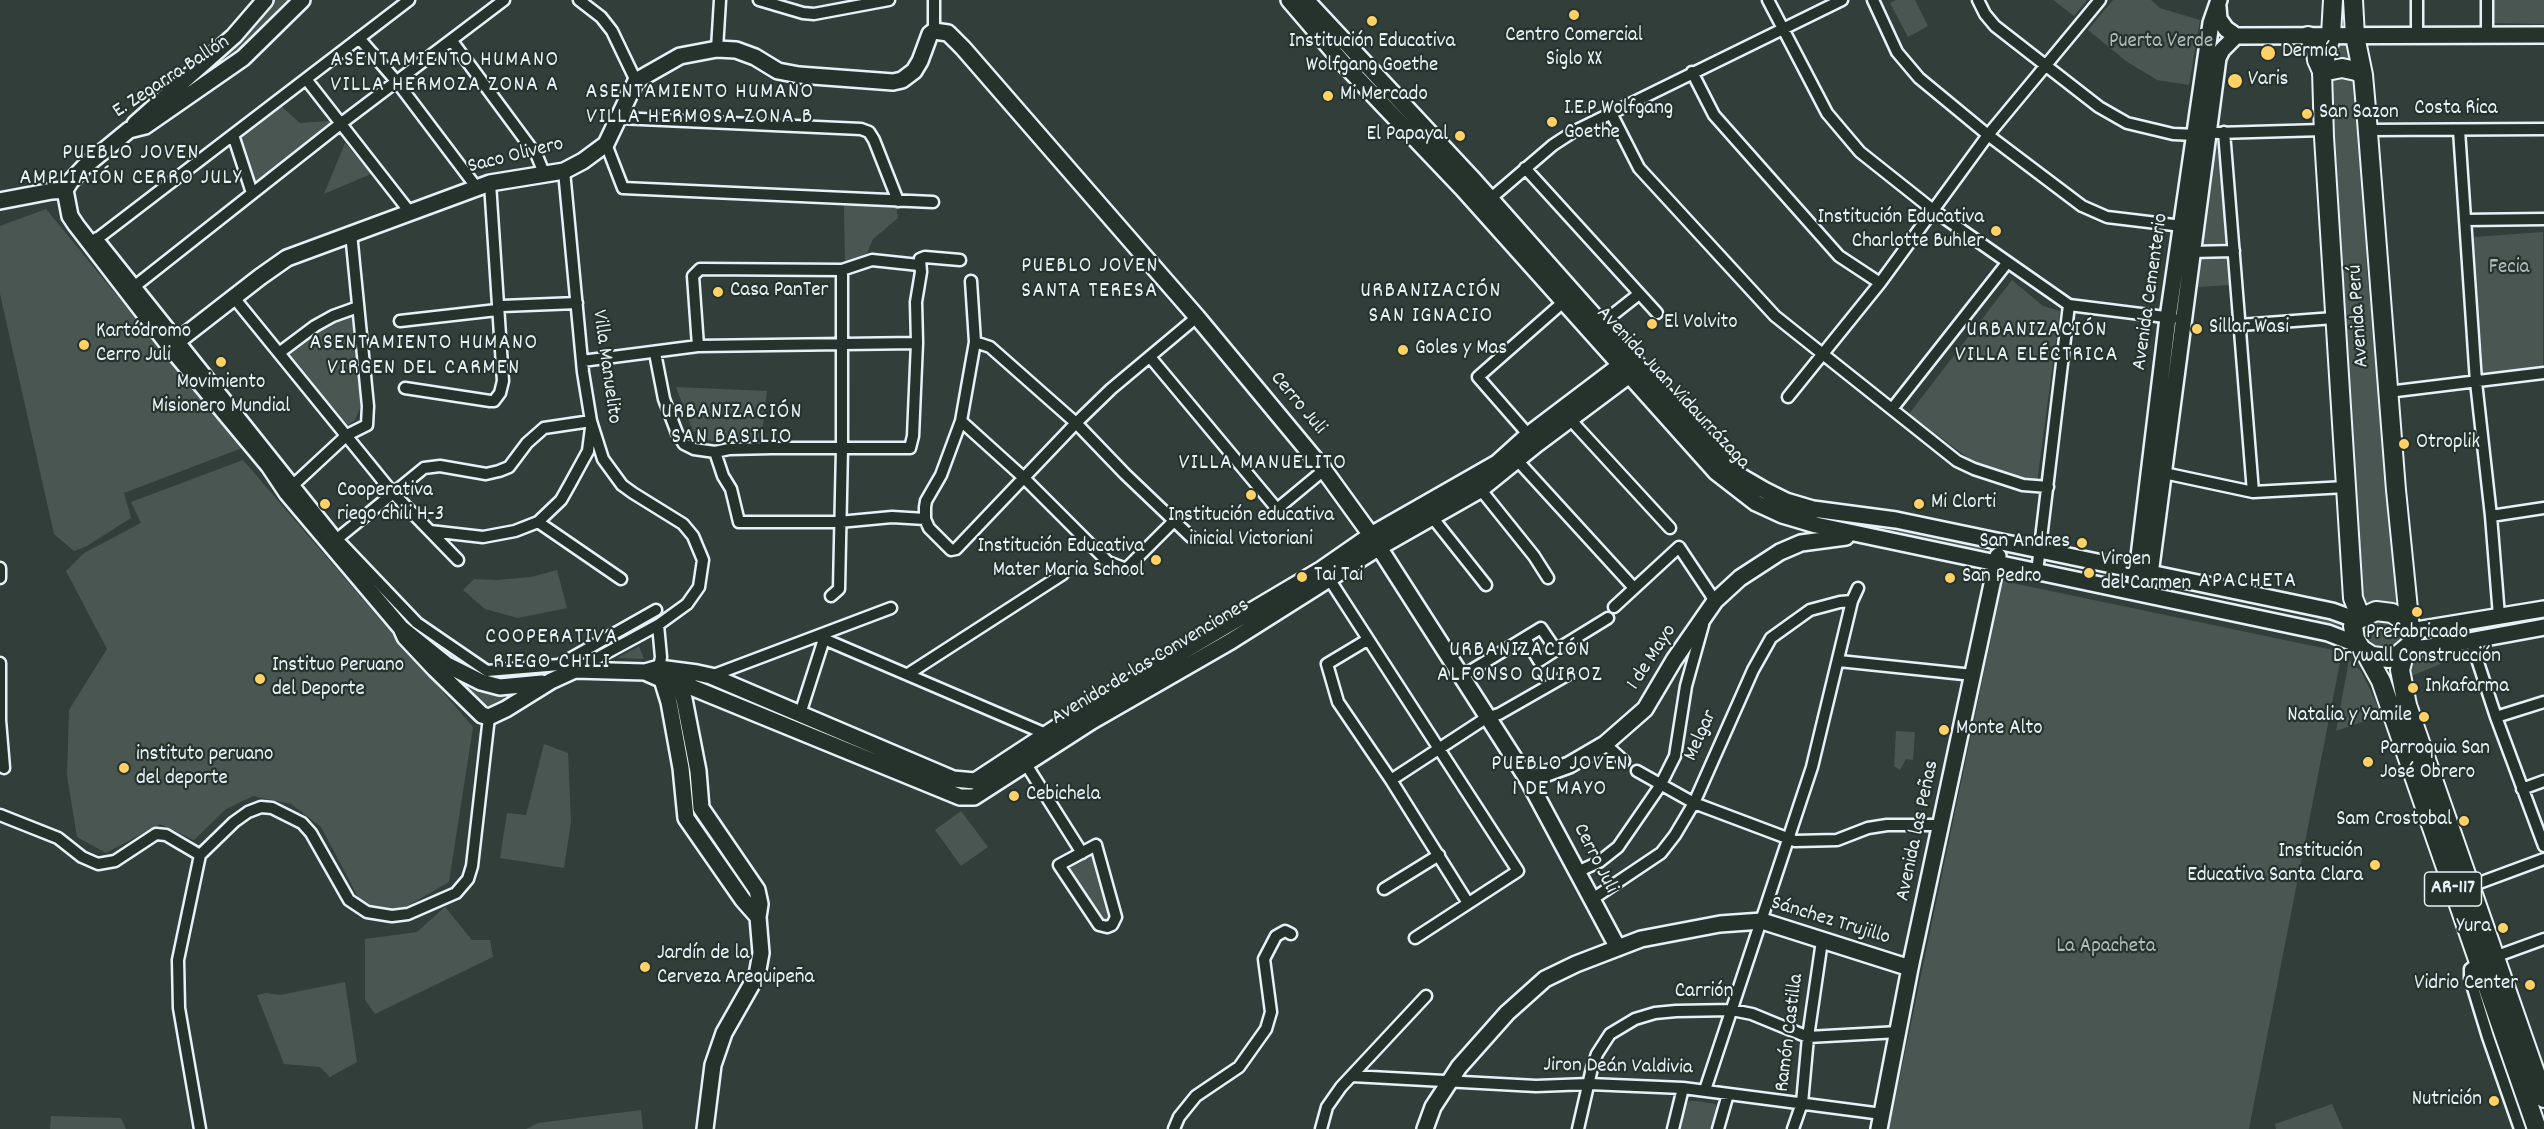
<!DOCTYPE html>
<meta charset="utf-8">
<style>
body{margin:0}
canvas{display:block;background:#323e39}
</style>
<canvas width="2544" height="1129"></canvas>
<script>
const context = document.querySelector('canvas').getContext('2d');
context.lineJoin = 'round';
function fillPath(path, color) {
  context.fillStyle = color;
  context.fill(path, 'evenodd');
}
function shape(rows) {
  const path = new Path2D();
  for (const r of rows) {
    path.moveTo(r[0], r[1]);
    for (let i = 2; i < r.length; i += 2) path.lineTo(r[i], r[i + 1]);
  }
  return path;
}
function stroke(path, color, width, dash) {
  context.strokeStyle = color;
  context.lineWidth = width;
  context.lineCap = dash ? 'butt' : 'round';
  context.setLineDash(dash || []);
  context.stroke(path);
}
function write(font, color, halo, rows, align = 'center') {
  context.font = font + ' Dekko,sans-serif';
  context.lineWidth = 4.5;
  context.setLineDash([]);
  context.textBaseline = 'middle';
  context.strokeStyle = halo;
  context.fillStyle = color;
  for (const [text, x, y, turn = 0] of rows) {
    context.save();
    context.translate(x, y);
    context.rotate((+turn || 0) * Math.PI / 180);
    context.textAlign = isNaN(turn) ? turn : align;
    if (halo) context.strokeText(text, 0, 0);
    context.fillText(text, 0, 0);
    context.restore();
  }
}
fillPath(shape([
 [273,0,295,0,238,57,170,100,233,50],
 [1896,0,1915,0,1928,26,1908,37,1890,3],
 [2053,0,2087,0,2074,16],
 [2113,0,2151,0,2160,8,2200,20,2189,85,2157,80,2126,61,2088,30],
 [2493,0,2544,0,2544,24,2493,23],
 [2350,40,2354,60,2332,66,2336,42],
 [2354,74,2361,97,2367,273,2404,611,2358,608,2329,78],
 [281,106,300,123,329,121,330,124,254,183,237,139],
 [2210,137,2220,137,2228,243,2197,245],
 [345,143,371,174,324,194],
 [844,205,896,206,898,218,873,239,867,253,845,264],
 [46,209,242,448,124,493,131,518,87,546,74,551,54,534,0,294,0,226],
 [2543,232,2543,370,2483,376,2474,237],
 [2201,258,2226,258,2229,285,2198,287],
 [2012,280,2043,306,2060,311,2037,482,2010,476,1971,460,1909,414],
 [352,314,362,404,355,420,348,425,287,354,287,351,323,326],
 [676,387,767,391,761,442,711,441,693,431],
 [243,460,473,727,449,882,402,909,380,910,359,899,321,827,291,804,253,796,226,809,194,840,160,824,106,853,77,837,67,776,69,710,107,649,66,571,84,553,141,523,131,502],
 [1861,519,1986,545,1984,554,1860,528],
 [557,570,567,608,518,618,485,609,463,590,474,579,496,580,531,577],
 [2003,581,2342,652,2249,1129,1889,1129],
 [2156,581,2177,584,2175,594,2312,622,2323,614,2343,622,2343,625,2338,628,2158,591,2153,586],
 [2544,616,2544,623,2463,637,2462,630],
 [2385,618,2401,626,2404,639,2393,649,2376,649,2363,641,2361,630,2368,622],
 [428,634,483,669,554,667,555,673,548,676,508,679,482,675,426,642],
 [639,646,644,659,617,658,638,647],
 [2436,659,2441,664,2406,678,2407,668,2413,663],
 [2349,660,2361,671,2382,715,2336,731],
 [456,678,503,695,505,699,492,708,484,709,455,679],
 [708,682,962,787,1015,760,968,793,707,686],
 [1896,731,1915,732,1913,760,1906,759,1900,770,1894,766],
 [544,744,568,753,571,822,564,868,500,858,507,813,526,815],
 [961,811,988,847,961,866,935,830],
 [1093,851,1112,915,1110,921,1101,922,1064,866],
 [445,907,472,940,490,940,493,957,375,1014,365,1000,365,939,417,932],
 [2479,981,2531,1129,2525,1129,2475,982],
 [345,982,357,1062,330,1077,320,1067,284,1064,257,995,266,993,280,995],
 [1698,1101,1715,1104,1717,1108,1710,1129,1678,1129,1684,1104,1689,1101],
 [2332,1104,2343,1129,2276,1129,2275,1124],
 [641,1110,643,1129,526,1129,538,1123],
 [51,1116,121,1118,126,1129,50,1129]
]), '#495651');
const street = shape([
 [579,0,601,17,612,31,636,81],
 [759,0,803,13,814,14,889,0],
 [934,0,934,31],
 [1768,0,1827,113,1860,152,1933,210,2069,305,2173,318],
 [1873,0,1897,52,1919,78,1988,135,2082,206,2107,217,2182,226],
 [1978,0,1985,14,1995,26,2099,107,2127,123,2173,134,2196,135],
 [2417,0,2417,35],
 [2487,0,2487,34],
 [359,38,397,82,477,188],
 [452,41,537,156,544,173],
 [717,49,720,0],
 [1692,72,1714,115,1839,256,1880,283],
 [306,79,409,211],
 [1611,113,1639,168,1775,316,1957,461,1974,469,2023,485,2048,487],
 [619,118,861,129,869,132,874,140,898,201],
 [2368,130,2544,129],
 [2459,130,2476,382,2491,516,2499,616],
 [2224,132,2253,492],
 [2217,133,2323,130],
 [233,135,252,193],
 [606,144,623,188,933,202],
 [1525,168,1657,313],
 [564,171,583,372,591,421,603,459,622,485,633,493,683,524,693,536,703,560,699,587,687,604,658,625,577,669],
 [1490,199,1553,145,1573,132,1842,0],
 [2465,220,2544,219],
 [97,238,337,539,417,623,487,671,559,665,656,610],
 [93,242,409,0],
 [2191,252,2234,251],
 [971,281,975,342,961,421,941,475,926,501,925,507,925,519,929,528,951,550,956,549,1076,423,1111,389,1197,317],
 [130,290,339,125,504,0],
 [235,299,392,492,458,560],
 [400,321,497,310,502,306,577,303],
 [1601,324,1639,294],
 [2240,325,2334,318],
 [975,342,990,347,1076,423,1125,474,1191,537],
 [698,346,693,276,700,269,842,270,872,260,919,265],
 [279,353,315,326,333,316,358,307],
 [655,353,664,399,677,433,684,444,694,449,715,452,729,449,772,448,910,448,913,436,917,343,916,302,921,272,920,259,925,257,960,260],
 [1150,357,1277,509,1324,470],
 [582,361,698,346,917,343],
 [405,388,490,401,494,401,500,393,503,381,490,183],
 [2388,392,2544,373],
 [1788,397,1880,283,1988,135,2100,0],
 [1892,409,2007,263],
 [1567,416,1670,528],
 [961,421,1023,477,1108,562,1126,569,1175,520],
 [1533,440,1478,377,1569,297],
 [715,452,723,476,731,489,739,522,839,522,892,517,925,519],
 [1517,460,1634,588],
 [2164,473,2253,492,2346,487],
 [1477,485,1534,556,1548,578],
 [290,488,347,435,367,425,368,406,351,233],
 [2491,516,2544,508],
 [1432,517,1486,585],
 [538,522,621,579],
 [430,531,483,537,515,531,538,522,561,500,570,484,588,451,591,428],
 [337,539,424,468,440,466,486,474,499,471,509,467,527,443,544,428,591,421],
 [0,568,0,578],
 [2037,572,2069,305],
 [1326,574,1518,871,1415,938],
 [831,596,839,589,842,448,842,270],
 [1614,607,1679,547,1715,601],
 [658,625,661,657,659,668],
 [817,636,1046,734],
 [1525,638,1539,661,1556,650],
 [1367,640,1327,664,1338,702,1391,780,1468,903],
 [2471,641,2496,717,2544,846],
 [1839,661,1973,675],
 [908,674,1063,574],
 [711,676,891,608],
 [1462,676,1541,628,1556,650,1608,618],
 [800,714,824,639],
 [2496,717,2544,702],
 [0,720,0,663],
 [0,720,4,768],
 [1605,744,1624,761],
 [1022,758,1082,853],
 [1637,771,1694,803,1795,841,1837,840,1868,828,1887,825,1942,825],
 [1391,780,1486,718,1499,714,1569,674],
 [2522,789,2544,781],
 [0,815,58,838,82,857,98,864,115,861,156,834,166,835,200,855],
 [1096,845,1116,917,1112,925,1107,927,1099,925,1059,865,1096,845],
 [1577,872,1599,862,1618,847,1660,786,1675,756,1686,686,1703,625],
 [2471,886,2544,859],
 [1384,889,1439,855],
 [1591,900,1661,853,1675,835,1694,803,1753,670,1771,638,1810,610,1840,602,1852,601],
 [1352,1076,1536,1086,1589,1084,1683,1088,1882,1114],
 [1705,1090,1812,767,1852,601,1858,588],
 [200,1129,179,1008,178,960,200,855,234,822,248,812,261,807,272,808,302,823,311,833,349,900,367,912,392,916,408,914,456,893,468,879,472,866,489,717],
 [1174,1129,1179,1117,1196,1096,1239,1067,1266,1029,1271,1012,1264,959,1276,936,1285,931,1291,934],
 [1321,1129,1327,1107,1341,1087,1426,996],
 [1578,1129,1592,1068,1597,1054,1610,1034,1635,1019,1655,1013,1676,1011,1732,1010,1752,1014,1808,1037,1899,1032],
 [1673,1129,1683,1088],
 [1718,1129,1728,1094],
 [1793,1129,1802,1103,1808,1037,1822,941],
 [2520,1129,2488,1037,2470,978,2470,969,2478,963,2544,939]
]);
const secondary = shape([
 [1289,0,1343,63,1462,188,1716,472,1756,503,1782,515,1816,525,2328,633,2359,645],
 [1306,0,1471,177,1723,461,1740,476,1764,490,1786,501,1813,509,1896,520,2332,611,2357,620],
 [2218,7,2219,19,2226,29,2236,36,2544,35],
 [135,124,234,36,265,0],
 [65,190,70,216,76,225,170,347,269,466,287,493,401,628,447,665,481,682,500,687,542,683],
 [65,190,70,182,84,167,129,130,145,126,243,58,302,0],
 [0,201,52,191,65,190],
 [170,347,260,277,287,258,490,183,564,171,583,161,606,144,636,81,680,56,717,49,736,50,755,57,778,71,799,75,893,82,902,80,914,71,920,61,930,34,934,31,948,33,963,48,1197,317,1324,470,1371,535,1528,780,1618,948],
 [2136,581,2168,318,2211,23,2219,0],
 [2149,582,2218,58,2222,50,2236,36],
 [401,628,405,637,435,669,482,715,489,717,506,709,551,681,575,670,645,672,659,668,697,673,711,676,953,779,975,781,1077,714,1322,569,1371,535,1497,463,1528,435,1631,357],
 [2410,631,2544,609],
 [2407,650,2458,643,2544,627],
 [645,672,663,680,678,682,691,687,960,797,974,797,1092,721,1231,641,1378,548,1480,490,1537,444,1636,370],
 [660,673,669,702,681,768,686,818,743,900,758,917],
 [676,676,684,699,698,771,701,808,757,890,760,904,758,917,761,953,757,975,724,1033,713,1065,705,1129],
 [1528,780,1569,765,1605,744,1645,709,1674,660,1715,601,1740,578,1780,552,1801,543,1846,537],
 [1425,1129,1433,1107,1459,1067,1507,1013,1545,979,1576,964,1641,939,1720,924,1762,921,1910,968],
 [1879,1129,1910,968,1998,556]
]);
const primary = shape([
 [2333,0,2331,35,2322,71,2324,137,2353,598,2361,618],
 [2353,0,2355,36,2363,75,2367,120,2396,490,2410,629],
 [2308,36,2315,43,2317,60,2321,69],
 [2322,75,2327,71,2342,68,2356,71,2363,75],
 [2376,611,2392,613,2405,622,2410,629,2412,640,2410,645,2397,656,2389,658,2372,656,2361,649,2355,639,2353,626,2357,620,2376,611],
 [2405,651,2400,670,2407,705,2544,1098],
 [2365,652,2381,681,2537,1129]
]);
stroke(street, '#e8f1f8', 15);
stroke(secondary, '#e8f1f8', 20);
stroke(primary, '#e8f1f8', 22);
stroke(street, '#26332d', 10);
stroke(secondary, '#26332d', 15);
stroke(primary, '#26332d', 18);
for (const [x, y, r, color] of [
 [1574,15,6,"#ffd166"],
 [1372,21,6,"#ffd166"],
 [2268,53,8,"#ffd166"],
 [2235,81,8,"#ffd166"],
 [1328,96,6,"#ffd166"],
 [2307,114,6,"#ffd166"],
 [1552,122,6,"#ffd166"],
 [1460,136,6,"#ffd166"],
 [1996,231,6,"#ffd166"],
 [718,292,6,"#ffd166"],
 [1652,324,6,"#ffd166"],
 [2197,329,6,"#ffd166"],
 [84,345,6,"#ffd166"],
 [1403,350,6,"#ffd166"],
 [221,362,6,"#ffd166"],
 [2404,444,6,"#ffd166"],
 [1251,495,6,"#ffd166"],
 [325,504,6,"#ffd166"],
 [1919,504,6,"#ffd166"],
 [2082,543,6,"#ffd166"],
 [1156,560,6,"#ffd166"],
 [2089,573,6,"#ffd166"],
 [1302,577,6,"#ffd166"],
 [1950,578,6,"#ffd166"],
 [2417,612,6,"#ffd166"],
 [260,679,6,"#ffd166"],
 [2413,688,6,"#ffd166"],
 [2424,717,6,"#ffd166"],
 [1944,730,6,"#ffd166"],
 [2368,762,6,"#ffd166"],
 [124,768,6,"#ffd166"],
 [1014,796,6,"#ffd166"],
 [2464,821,6,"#ffd166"],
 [2375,865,6,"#ffd166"],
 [2503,928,6,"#ffd166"],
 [645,967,6,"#ffd166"],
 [2530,985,6,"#ffd166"],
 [2494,1101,6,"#ffd166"]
]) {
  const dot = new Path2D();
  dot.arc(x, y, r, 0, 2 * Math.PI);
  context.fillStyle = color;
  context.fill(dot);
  stroke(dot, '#26332d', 2);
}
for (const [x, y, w] of [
 [2453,889,57]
]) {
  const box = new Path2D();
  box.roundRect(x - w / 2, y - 17, w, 34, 4.5);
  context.fillStyle = '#26332d';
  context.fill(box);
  stroke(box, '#e8f1f8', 1.5);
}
write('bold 20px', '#e8f1f8', null, [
 ["AR-117",2453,889]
]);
write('21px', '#e8f1f8', '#26332d', [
 ["Centro Comercial",1574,37,"center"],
 ["Siglo XX",1574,61,"center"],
 ["Institución Educativa",1372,43,"center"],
 ["Wolfgang Goethe",1372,67,"center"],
 ["Dermía",2282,53],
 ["Varis",2248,81],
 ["Mi Mercado",1340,96],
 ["I.E.P Wolfgang",1564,110],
 ["Goethe",1564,134],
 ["San Sazon",2319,114],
 ["El Papayal",1448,136,"right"],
 ["Institución Educativa",1984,219,"right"],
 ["Charlotte Buhler",1984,243,"right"],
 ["Casa PanTer",730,292],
 ["El Volvito",1664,324],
 ["Sillar Wasi",2209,329],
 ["Kartódromo",96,333],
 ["Cerro Juli",96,357],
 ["Goles y Mas",1415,350],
 ["Movimiento",221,384,"center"],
 ["Misionero Mundial",221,408,"center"],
 ["Otroplik",2416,444],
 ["Cooperativa",337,492],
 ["riego chili H-3",337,516],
 ["Mi Clorti",1931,504],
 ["Institución educativa",1251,517,"center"],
 ["inicial Victoriani",1251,541,"center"],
 ["San Andres",2070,543,"right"],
 ["Institución Educativa",1144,548,"right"],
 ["Mater Maria School",1144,572,"right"],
 ["Virgen",2101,561],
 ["del Carmen",2101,585],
 ["Tai Tai",1314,577],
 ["San Pedro",1962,578],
 ["Prefabricado",2417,634,"center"],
 ["Drywall Construcción",2417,658,"center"],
 ["Instituo Peruano",272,667],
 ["del Deporte",272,691],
 ["Inkafarma",2425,688],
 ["Natalia y Yamile",2412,717,"right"],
 ["Monte Alto",1956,730],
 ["Parroquia San",2380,750],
 ["José Obrero",2380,774],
 ["instituto peruano",136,756],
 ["del deporte",136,780],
 ["Cebichela",1026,796],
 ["Sam Crostobal",2452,821,"right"],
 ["Institución",2363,853,"right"],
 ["Educativa Santa Clara",2363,877,"right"],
 ["Yura",2491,928,"right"],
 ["Jardín de la",657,955],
 ["Cerveza Arequipeña",657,979],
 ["Vidrio Center",2518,985,"right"],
 ["Nutrición",2482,1101,"right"]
], 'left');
write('21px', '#b0bbbe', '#26332d', [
 ["Puerta Verde",2161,43],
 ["Fecia",2509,269],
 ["La Apacheta",2106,948]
]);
write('21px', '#e8f1f8', '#26332d', [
 ["E. Zegarra Ballón",172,78,-33],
 ["Costa Rica",2456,110],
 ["Saco Olivero",516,157,-14],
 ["Avenida Cementerio",2152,292,-82],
 ["Avenida Perú",2360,316,-94],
 ["Villa Manuelito",605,367,82],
 ["Avenida Juan Vidaurrázaga",1672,389,47],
 ["Cerro Juli",1297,404,50],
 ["1 de Mayo",1653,658,-57],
 ["Avenida de las Convenciones",1151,663,-31],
 ["Melgar",1702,736,-66],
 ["Avenida las Peñas",1919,831,-78],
 ["Cerro Juli",1594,859,63],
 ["Sánchez Trujillo",1830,922,17],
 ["Carrión",1704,993],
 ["Ramón Castilla",1791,1033,-83],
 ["Jiron Deán Valdivia",1618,1068,1]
]);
context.letterSpacing = '1.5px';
write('22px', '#e8f1f8', '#26332d', [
 ["ASENTAMIENTO HUMANO",445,62],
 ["VILLA HERMOZA ZONA A",445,87],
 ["ASENTAMIENTO HUMANO",700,94],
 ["VILLA HERMOSA ZONA B",700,119],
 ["PUEBLO JOVEN",131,155],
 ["AMPLIAIÓN CERRO JULY",131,180],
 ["PUEBLO JOVEN",1090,268],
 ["SANTA TERESA",1090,293],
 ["URBANIZACIÓN",1431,293],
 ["SAN IGNACIO",1431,318],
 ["URBANIZACIÓN",2037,332],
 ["VILLA ELÉCTRICA",2037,357],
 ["ASENTAMIENTO HUMANO",424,345],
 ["VIRGEN DEL CARMEN",424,370],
 ["URBANIZACIÓN",732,414],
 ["SAN BASILIO",732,439],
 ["VILLA MANUELITO",1263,465],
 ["APACHETA",2248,583],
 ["COOPERATIVA",552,639],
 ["RIEGO CHILI",552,664],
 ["URBANIZACIÓN",1520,652],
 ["ALFONSO QUIROZ",1520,677],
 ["PUEBLO JOVEN",1560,766],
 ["1 DE MAYO",1560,791]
]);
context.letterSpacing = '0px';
</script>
